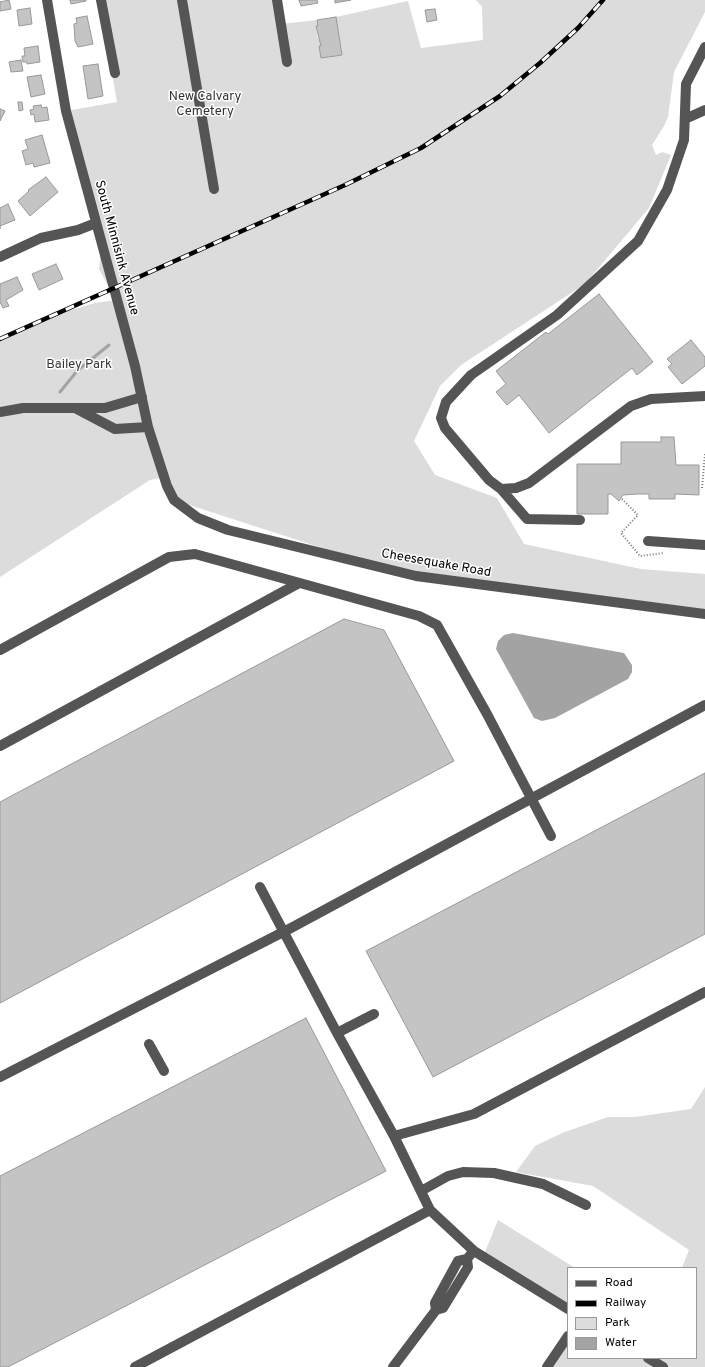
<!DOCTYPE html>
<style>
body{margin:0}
#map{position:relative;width:705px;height:1367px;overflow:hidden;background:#fff;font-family:Overpass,sans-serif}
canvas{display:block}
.legend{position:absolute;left:567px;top:1267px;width:130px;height:92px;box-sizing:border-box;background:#fff;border:1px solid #999;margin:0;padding:5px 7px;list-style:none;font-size:12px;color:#000}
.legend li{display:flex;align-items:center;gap:8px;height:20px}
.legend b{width:20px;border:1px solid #999}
</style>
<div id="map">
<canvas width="705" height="1367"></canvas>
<ul class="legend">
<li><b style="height:5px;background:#555"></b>Road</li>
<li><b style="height:5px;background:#000"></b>Railway</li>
<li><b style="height:11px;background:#dcdcdc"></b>Park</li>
<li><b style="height:11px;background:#a3a3a3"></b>Water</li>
</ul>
</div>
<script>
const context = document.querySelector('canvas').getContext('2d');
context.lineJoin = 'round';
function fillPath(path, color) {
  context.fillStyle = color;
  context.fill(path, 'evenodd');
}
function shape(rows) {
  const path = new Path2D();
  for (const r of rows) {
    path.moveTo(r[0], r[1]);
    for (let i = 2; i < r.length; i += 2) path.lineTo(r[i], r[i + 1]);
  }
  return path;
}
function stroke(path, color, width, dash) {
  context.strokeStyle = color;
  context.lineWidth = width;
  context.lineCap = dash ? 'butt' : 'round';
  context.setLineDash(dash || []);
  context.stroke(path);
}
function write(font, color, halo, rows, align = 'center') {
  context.font = font + ' Overpass,sans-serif';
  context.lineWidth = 3;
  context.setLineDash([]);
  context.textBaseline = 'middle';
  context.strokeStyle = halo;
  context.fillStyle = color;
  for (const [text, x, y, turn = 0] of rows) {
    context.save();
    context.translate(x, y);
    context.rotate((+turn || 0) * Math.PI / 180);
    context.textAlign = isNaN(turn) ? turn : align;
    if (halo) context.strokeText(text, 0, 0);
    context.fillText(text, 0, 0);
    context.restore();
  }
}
fillPath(shape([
 [99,0,277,0,281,24,317,20,318,26,316,27,318,39,320,38,321,46,319,46,321,58,342,55,336,17,408,1,421,48,483,40,482,7,476,0,705,0,705,12,674,72,668,117,664,126,652,145,656,155,662,152,671,155,649,208,585,284,461,365,440,386,414,441,435,475,497,498,524,544,641,569,705,574,705,614,405,570,319,547,174,500,164,477,150,480,0,577,0,339,47,317,95,303,116,300,99,269,102,243,66,111,117,102],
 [705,1087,705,1367,547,1367,568,1336,568,1358,696,1358,696,1268,682,1268,689,1250,593,1186,516,1172,535,1146,562,1133,608,1117,635,1117,691,1109],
 [498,1220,575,1268,568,1268,568,1309,483,1257]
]), '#dcdcdc');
fillPath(shape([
 [513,633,624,653,632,665,632,672,628,679,555,718,542,721,534,718,496,649,498,641,504,635]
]), '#a3a3a3');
stroke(shape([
 [60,392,77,371,109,345]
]), '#a3a3a3', 3);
const building = shape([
 [9,0,11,9,0,11,0,2,9,0],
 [70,0,86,0,86,1,71,4,70,0],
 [299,0,317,0,318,3,301,6,299,0],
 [335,0,351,0,335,3,335,0],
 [30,8,32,24,19,26,17,10,30,8],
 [435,9,437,20,427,22,425,10,435,9],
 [87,16,93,44,78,47,75,41,74,24,77,23,76,18,87,16],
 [336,17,342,55,321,58,319,46,321,46,316,26,318,26,317,20,336,17],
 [38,46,40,62,27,64,27,62,23,62,22,56,25,56,24,48,38,46],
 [21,60,23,71,11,72,9,62,21,60],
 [98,64,103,96,88,99,83,66,98,64],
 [41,75,45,94,31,97,27,77,41,75],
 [18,102,22,102,23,110,19,111,18,102],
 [41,105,42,108,47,107,49,120,35,122,34,114,31,115,30,110,34,109,33,106,41,105],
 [0,109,5,111,0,121,0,109],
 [42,135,50,163,34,167,33,163,26,165,22,151,28,149,25,140,42,135],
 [46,177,58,192,30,216,18,201,29,191,28,190,46,177],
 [8,204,15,220,0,226,0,229,0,208,8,204],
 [56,264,63,279,39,290,32,274,56,264],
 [17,277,23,290,6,300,9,306,3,308,0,302,0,284,17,277],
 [599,294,653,362,637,375,632,368,549,433,519,395,507,405,496,392,506,384,496,371,546,332,548,334,599,294],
 [691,340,705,357,705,366,682,384,668,367,672,364,667,359,691,340],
 [661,437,674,437,676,465,699,465,699,495,675,494,675,499,649,499,649,494,637,494,623,495,619,501,611,494,608,494,608,514,577,514,577,464,621,464,621,442,661,442,661,437],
 [344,619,384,630,454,761,0,1003,0,802,344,619],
 [705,773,705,934,433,1077,366,951,705,773],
 [306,1018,386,1171,8,1367,0,1367,0,1176,306,1018]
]);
fillPath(building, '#c4c4c4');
stroke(building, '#999', 1);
stroke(shape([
 [702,488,705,454],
 [622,499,638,515,621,533,640,556,664,553]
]), '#777', 2, [1, 2]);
stroke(shape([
 [47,0,66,111,135,366,148,427,167,486,174,500,198,518,228,530,416,576,705,614],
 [101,0,115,73],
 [182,0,214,189],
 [277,0,287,62],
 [705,47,686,84,684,140,667,190,638,241,557,315,471,375,446,402,441,418,445,428,489,480,501,489,516,488,529,483,631,406,651,399,705,396],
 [685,119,705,110],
 [0,257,41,238,78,230,96,223],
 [77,409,115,429,148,427],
 [0,412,23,408,105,408,142,397],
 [501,489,527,519,580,520],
 [648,541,705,545],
 [0,650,169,557,195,554,419,616,437,625,487,714,551,836],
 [0,746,299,583],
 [260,887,337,1033,394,1136],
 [337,1033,374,1014],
 [149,1044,164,1071],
 [0,1077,291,928,705,705],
 [421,1191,448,1176,463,1172,494,1173,543,1184,586,1205],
 [568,1309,474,1251,430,1210,394,1136,474,1114,705,992],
 [436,1310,435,1303,458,1261,467,1259,471,1254],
 [648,1358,663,1367],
 [135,1367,430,1210],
 [393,1367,436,1310,443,1308,468,1267,467,1259],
 [547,1367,568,1336]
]), '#555', 10);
const rail = shape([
 [0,339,345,185,421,148,500,96,540,63,578,28,603,0]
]);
stroke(rail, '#000', 4.5);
stroke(rail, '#fff', 3, [9]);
write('13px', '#333', '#fff', [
 ["New Calvary",205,97],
 ["Cemetery",205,112],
 ["Bailey Park",79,365]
]);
write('13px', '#000', '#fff', [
 ["South Minnisink Avenue",116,248,75],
 ["Cheesequake Road",436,564,10]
]);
</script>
